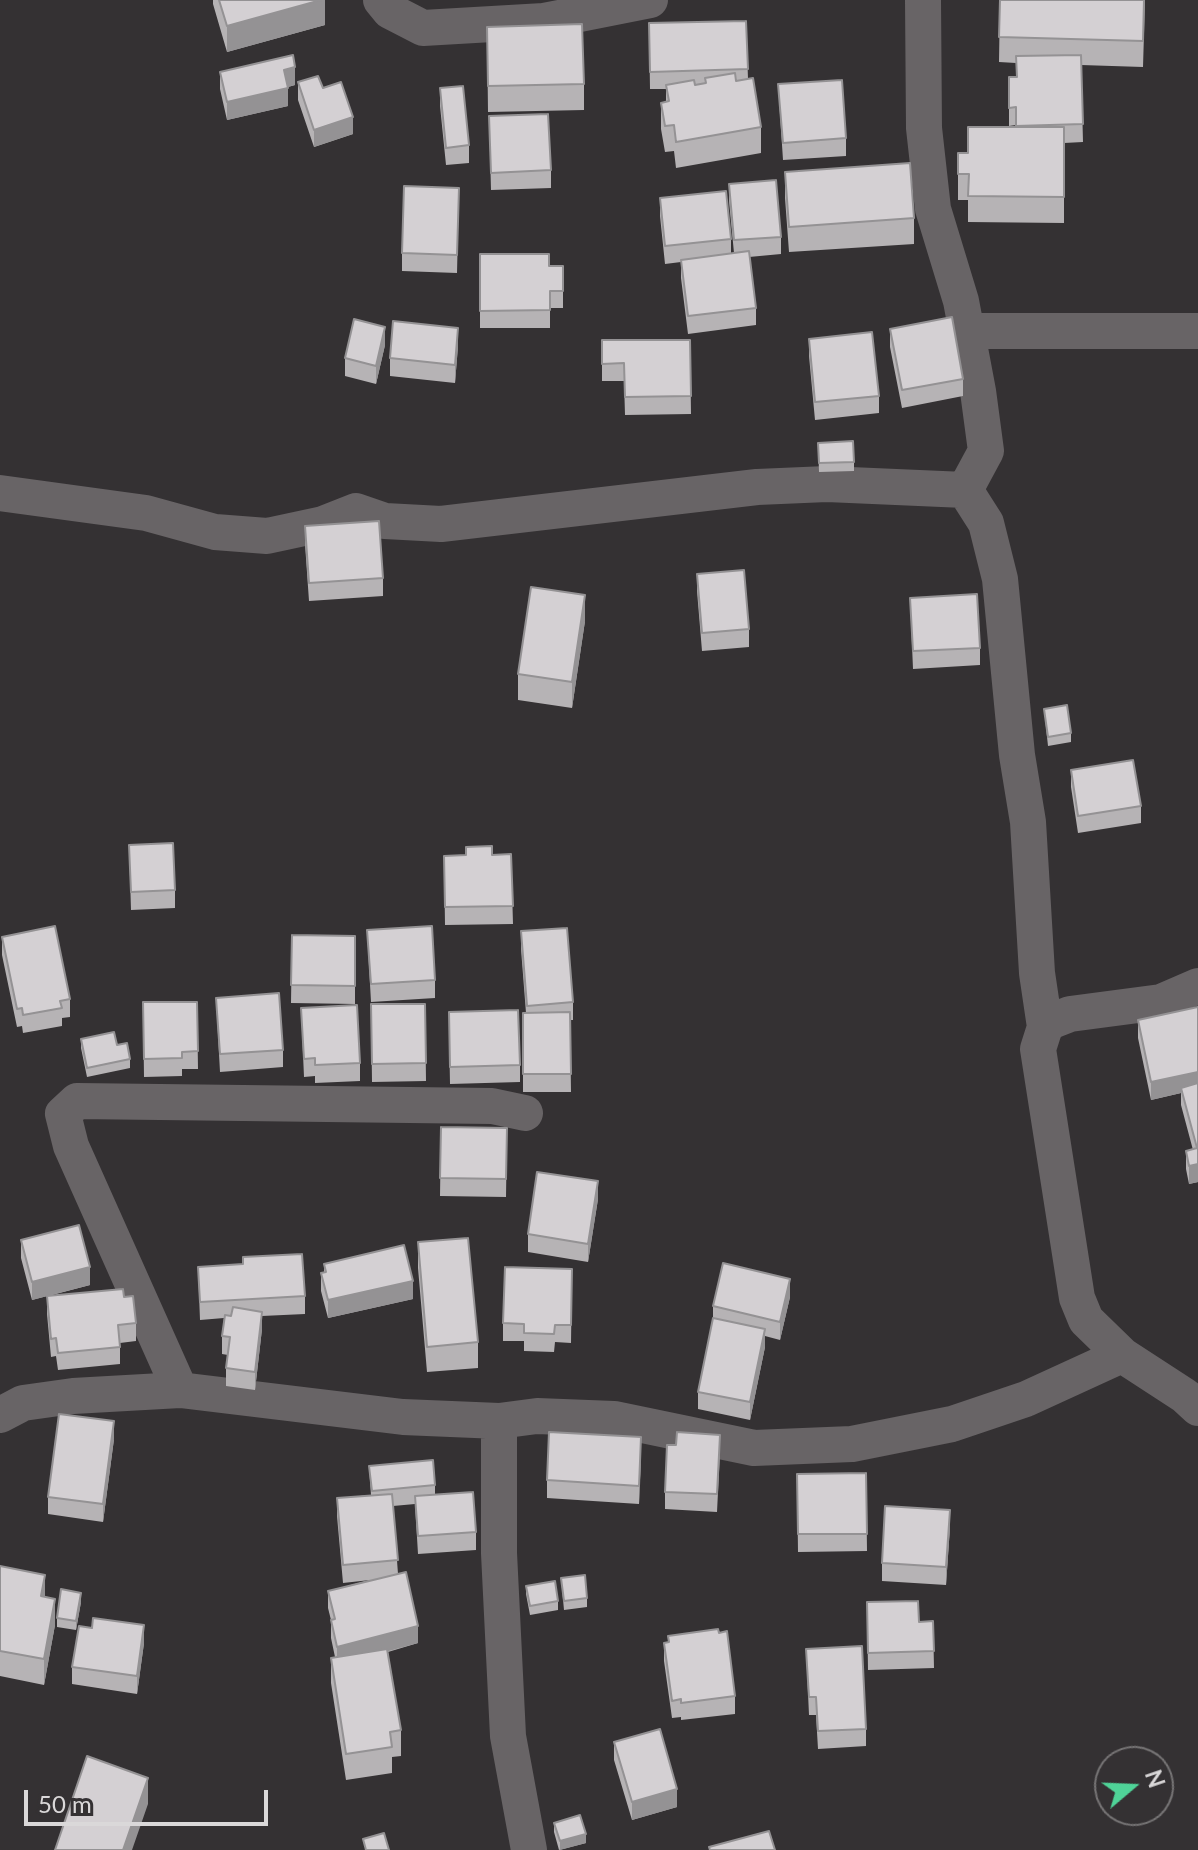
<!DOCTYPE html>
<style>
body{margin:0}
#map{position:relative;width:1198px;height:1850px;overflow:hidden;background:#343133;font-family:Lato,sans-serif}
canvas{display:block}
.north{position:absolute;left:1094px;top:1746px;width:80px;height:80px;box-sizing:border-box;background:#343133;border:2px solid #767475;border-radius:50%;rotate:71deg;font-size:22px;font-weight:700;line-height:32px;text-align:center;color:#dad8d9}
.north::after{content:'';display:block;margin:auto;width:28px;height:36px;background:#4fd398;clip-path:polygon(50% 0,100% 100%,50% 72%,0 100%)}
.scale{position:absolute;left:24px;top:1790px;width:244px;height:36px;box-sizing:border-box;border:4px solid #dad8d9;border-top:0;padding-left:10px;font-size:24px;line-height:28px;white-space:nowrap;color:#dad8d9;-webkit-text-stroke:6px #343133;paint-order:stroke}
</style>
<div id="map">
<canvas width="1198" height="1850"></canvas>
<div class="north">N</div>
<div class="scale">50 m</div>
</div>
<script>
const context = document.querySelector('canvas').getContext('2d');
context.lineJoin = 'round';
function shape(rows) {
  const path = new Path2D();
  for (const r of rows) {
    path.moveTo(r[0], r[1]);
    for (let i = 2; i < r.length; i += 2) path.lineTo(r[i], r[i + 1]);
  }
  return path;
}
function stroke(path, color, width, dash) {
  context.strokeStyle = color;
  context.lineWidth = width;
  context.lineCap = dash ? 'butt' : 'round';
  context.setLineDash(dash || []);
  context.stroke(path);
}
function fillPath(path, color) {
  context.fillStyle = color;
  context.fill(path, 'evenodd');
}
stroke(shape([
 [381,0,390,11,423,28,544,21,650,0],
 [923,0,924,128,933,209,961,301,978,391,986,451,965,490],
 [967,331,1198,331],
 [0,493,146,513,215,532,267,536,323,524,356,511,385,521,441,524,757,487,827,484,965,490,986,523,1000,579,1017,755,1028,822,1037,973,1045,1027],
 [1198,986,1161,1002,1070,1014,1052,1021,1045,1027,1038,1049,1077,1298,1086,1320,1122,1355,1185,1396,1198,1408],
 [180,1390,71,1146,63,1114,77,1101,492,1106,525,1113],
 [0,1415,23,1403,73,1396,180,1390,403,1417,499,1421,537,1416,614,1419,754,1448,852,1444,952,1424,1026,1399,1122,1355],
 [499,1421,499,1553,508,1736,529,1850]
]), '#686466', 36);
fillPath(shape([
 [213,0,325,0,325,25,227,52,213,4],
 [1000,0,1145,0,1143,67,1081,65,1083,142,1064,143,1064,223,968,222,968,200,958,200,958,174,968,153,1016,127,1016,125,1009,126,1009,77,1016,77,1016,63,999,62],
 [746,21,748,79,761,127,761,153,676,168,674,151,665,152,661,129,661,103,666,102,666,89,650,89,649,23],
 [487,27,584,84,584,110,488,112],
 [220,72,295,85,288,87,288,106,227,120,220,89],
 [298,82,323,88,353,134,314,147,298,100],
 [778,84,846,138,846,156,783,160],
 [440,88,469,145,469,163,446,165,440,106],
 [489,116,551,170,551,188,491,190],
 [785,172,914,218,914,244,789,252,785,198],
 [729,184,781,237,781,254,749,257,756,308,756,325,688,334,681,278,681,262,665,264,660,216,660,198,731,239,731,254,734,253,729,201],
 [459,188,457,273,402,271,402,253],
 [480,254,549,266,563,291,563,308,550,308,550,328,480,328],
 [890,329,963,379,963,396,902,408,890,347],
 [809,339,879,396,879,413,815,420,809,356],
 [602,340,690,340,691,414,625,415,624,381,602,381],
 [385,345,376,384,345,376,345,358],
 [458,346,455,383,390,376,390,358],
 [818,443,854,462,854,471,819,472],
 [305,526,383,578,383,596,309,601,305,544],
 [697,574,749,629,749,647,702,651,697,591],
 [910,598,980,648,980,665,913,669],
 [585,621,572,708,518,700,518,674],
 [1044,709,1071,733,1071,742,1048,746],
 [1071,770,1141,806,1141,823,1078,833,1071,787],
 [129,845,175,890,175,908,131,910],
 [511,854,513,924,445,925,444,856],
 [367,930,435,980,435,998,371,1002],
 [521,931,573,1002,573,1020,570,1020,571,1092,523,1092,523,1013,526,1013,521,949],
 [292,935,355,936,355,1004,291,1003],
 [2,937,70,999,70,1017,62,1018,62,1026,23,1033,22,1026,17,1027,2,955],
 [216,998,283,1050,283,1067,220,1072],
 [143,1002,197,1002,198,1069,182,1069,182,1076,144,1077],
 [371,1004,425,1004,426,1081,372,1082],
 [1198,1007,1198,1182,1189,1184,1186,1169,1186,1151,1193,1150,1181,1105,1181,1093,1151,1100,1138,1038,1138,1020],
 [301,1008,360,1063,360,1081,315,1083,315,1076,304,1077],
 [449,1030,520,1065,520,1082,450,1084],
 [81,1039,130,1059,130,1068,87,1077,81,1048],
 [441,1127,507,1128,506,1197,440,1196],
 [598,1199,588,1262,528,1252,528,1234],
 [21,1240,90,1285,48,1296,124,1297,136,1323,136,1341,120,1343,120,1364,58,1370,56,1356,51,1357,47,1314,47,1296,32,1300,21,1258],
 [418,1242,478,1342,478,1368,427,1372,418,1268],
 [324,1264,413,1299,328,1318,321,1291,321,1273,324,1272],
 [198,1267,305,1296,305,1314,262,1316,262,1329,255,1390,226,1386,226,1368,228,1355,222,1354,222,1336,224,1318,200,1320],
 [572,1269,571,1343,555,1342,554,1352,524,1351,524,1341,503,1341,503,1323],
 [790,1297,780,1340,765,1336,765,1347,750,1420,698,1409,698,1392,713,1320,713,1306],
 [114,1439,103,1522,48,1514,48,1497],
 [676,1445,720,1452,717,1512,665,1509,665,1492],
 [641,1455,639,1504,547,1498,547,1480],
 [369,1466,435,1485,435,1495,476,1532,476,1550,418,1554,415,1504,393,1506,398,1574,418,1643,388,1652,401,1730,401,1756,392,1757,392,1773,346,1780,331,1683,331,1658,335,1657,331,1638,331,1620,328,1608,328,1591,370,1580,343,1583,337,1516,337,1498,371,1495],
 [866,1473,867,1551,798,1552,797,1474],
 [950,1527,946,1585,882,1581,882,1563],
 [0,1566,45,1597,55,1625,44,1685,0,1676],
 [561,1578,587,1598,587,1607,564,1610],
 [526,1586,558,1601,558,1610,530,1615,526,1594],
 [81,1602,76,1630,57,1627,57,1618],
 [867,1602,919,1622,933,1621,934,1668,868,1670],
 [668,1636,735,1696,735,1714,681,1720,681,1717,672,1718,664,1661,664,1643,668,1642],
 [144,1643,137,1694,72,1684,72,1667],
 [806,1649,866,1729,866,1746,818,1749,816,1715,809,1715],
 [614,1742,677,1807,632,1820,614,1760],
 [554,1823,586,1843,559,1850,554,1832]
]), '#b6b3b5');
fillPath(shape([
 [321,0,325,0,325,25,227,52,227,26],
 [295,67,295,85,284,88,284,70],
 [288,88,288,106,227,120,227,102],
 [353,117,353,134,314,147,314,130],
 [385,327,385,345,376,384,376,366],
 [458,328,458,346,455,383,455,365],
 [585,595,585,621,572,708,572,682],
 [1198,1072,1198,1090,1181,1088,1181,1093,1151,1100,1151,1082],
 [1198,1164,1198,1182,1189,1184,1189,1166],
 [598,1181,598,1199,588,1262,588,1244],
 [90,1267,90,1285,32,1300,32,1282],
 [790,1279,790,1297,780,1340,780,1322],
 [413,1281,413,1299,328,1318,328,1300],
 [262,1312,262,1329,255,1390,255,1372],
 [765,1329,765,1347,750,1420,750,1402],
 [114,1421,114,1439,103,1522,103,1504],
 [641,1437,641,1455,639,1504,639,1486],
 [950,1510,950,1527,946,1585,946,1567],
 [45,1575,45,1601,41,1596],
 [81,1593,81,1602,76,1630,76,1621],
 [55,1599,55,1625,44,1685,44,1659],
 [144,1625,144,1643,137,1694,137,1676],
 [418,1626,418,1643,337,1665,337,1647],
 [148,1778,148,1804,132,1850,123,1850],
 [677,1789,677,1807,632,1820,632,1802],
 [586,1834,586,1843,560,1850,560,1841]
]), '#949294');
const building = shape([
 [219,0,321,0,227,26,219,0],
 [1000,0,1144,0,1143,41,999,37,1000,0],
 [746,21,748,69,650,72,649,23,746,21],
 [582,24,584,84,488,86,487,27,582,24],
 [293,55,295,67,284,70,288,88,227,102,220,72,293,55],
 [1081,55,1083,124,1016,126,1016,107,1009,108,1009,77,1017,77,1016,56,1081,55],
 [735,73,736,81,753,78,761,127,676,142,674,125,665,126,661,103,669,101,666,85,694,80,695,85,706,83,705,78,735,73],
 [318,76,323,88,341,82,353,117,314,130,298,82,318,76],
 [842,80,846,138,783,143,778,84,842,80],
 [463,86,469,145,446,148,440,88,463,86],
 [548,114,551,170,491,173,489,116,548,114],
 [968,127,1064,127,1064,197,968,196,969,174,958,174,958,153,968,153,968,127],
 [910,163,914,218,789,227,785,172,910,163],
 [776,180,781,237,734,240,729,184,776,180],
 [404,186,459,188,457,255,402,253,404,186],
 [726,191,731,239,665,246,660,198,726,191],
 [749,251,756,308,688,316,681,260,749,251],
 [480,254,549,254,549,266,563,266,563,291,550,291,550,310,480,311,480,254],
 [952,317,963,379,902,390,890,329,952,317],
 [354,319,385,327,376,366,345,358,354,319],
 [393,321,458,328,455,365,390,358,393,321],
 [872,332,879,396,815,402,809,339,872,332],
 [602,340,690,340,691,396,625,397,624,363,602,364,602,340],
 [853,441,854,462,819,463,818,443,853,441],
 [379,521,383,578,309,583,305,526,379,521],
 [744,570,749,629,702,633,697,574,744,570],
 [531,587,585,595,572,682,518,674,531,587],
 [977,594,980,648,913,651,910,598,977,594],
 [1067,705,1071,733,1048,737,1044,709,1067,705],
 [1133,760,1141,806,1078,816,1071,770,1133,760],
 [173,843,175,890,131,892,129,845,173,843],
 [492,846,492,855,511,854,513,906,445,907,444,856,466,855,466,847,492,846],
 [55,926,70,999,60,1001,62,1008,23,1015,22,1008,17,1009,2,937,55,926],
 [432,926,435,980,371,984,367,930,432,926],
 [567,928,573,1002,527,1006,521,931,567,928],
 [292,935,355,936,355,986,291,985,292,935],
 [279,993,283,1050,220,1054,216,998,279,993],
 [143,1002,197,1002,198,1051,182,1052,182,1058,144,1059,143,1002],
 [371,1004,425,1004,426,1063,372,1064,371,1004],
 [357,1005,360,1063,315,1065,315,1058,304,1059,301,1008,357,1005],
 [1198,1007,1198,1072,1151,1082,1138,1020,1198,1007],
 [518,1010,520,1065,450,1067,449,1012,518,1010],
 [570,1012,571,1074,523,1074,523,1013,570,1012],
 [114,1032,117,1045,127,1043,130,1059,87,1068,81,1039,114,1032],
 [1198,1083,1198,1164,1189,1166,1186,1151,1197,1148,1181,1088,1198,1083],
 [441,1127,507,1128,506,1179,440,1178,441,1127],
 [537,1172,598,1181,588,1244,528,1234,537,1172],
 [79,1225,90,1267,32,1282,21,1240,79,1225],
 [468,1238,478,1342,427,1347,418,1242,468,1238],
 [404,1245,413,1281,328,1300,321,1273,326,1272,324,1264,404,1245],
 [302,1254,305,1296,200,1302,198,1267,243,1264,243,1257,302,1254],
 [723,1263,790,1279,780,1322,713,1306,723,1263],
 [505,1267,572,1269,571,1325,555,1325,554,1334,524,1333,524,1324,503,1323,505,1267],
 [123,1289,124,1297,133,1296,136,1323,118,1325,120,1347,58,1353,56,1338,51,1339,47,1296,123,1289],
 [233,1307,262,1312,255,1372,226,1368,230,1337,222,1336,225,1315,231,1316,233,1307],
 [713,1318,765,1329,750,1402,698,1392,713,1318],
 [59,1414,114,1421,103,1504,48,1497,59,1414],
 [549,1432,641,1437,639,1486,547,1480,549,1432],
 [677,1432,720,1435,717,1494,665,1492,667,1445,676,1445,677,1432],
 [433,1460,435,1485,372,1491,369,1466,433,1460],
 [866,1473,867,1534,798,1534,797,1474,866,1473],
 [473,1492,476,1532,418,1536,415,1496,473,1492],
 [392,1494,398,1560,343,1565,337,1498,392,1494],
 [885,1506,950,1510,946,1567,882,1563,885,1506],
 [0,1566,45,1575,41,1596,55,1599,44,1659,0,1651,0,1566],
 [406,1572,418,1626,337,1647,331,1620,335,1619,328,1591,406,1572],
 [585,1575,587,1598,564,1601,561,1578,585,1575],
 [555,1581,558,1601,530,1606,526,1586,555,1581],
 [61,1589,81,1593,76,1621,57,1618,61,1589],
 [918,1601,919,1622,933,1621,934,1651,868,1653,867,1602,918,1601],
 [93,1618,144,1625,137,1676,72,1667,79,1626,92,1628,93,1618],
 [718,1629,719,1633,727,1631,735,1696,681,1703,681,1699,672,1701,664,1643,669,1642,668,1636,718,1629],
 [862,1646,866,1729,818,1731,816,1697,809,1697,806,1649,862,1646],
 [387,1649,401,1730,390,1732,392,1747,346,1754,331,1658,387,1649],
 [660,1729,677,1789,632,1802,614,1742,660,1729],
 [87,1756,148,1778,123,1850,55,1850,87,1756],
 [580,1815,586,1834,560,1841,554,1823,580,1815],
 [769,1831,775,1850,710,1850,709,1847,769,1831],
 [384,1833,389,1850,366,1850,363,1839,384,1833]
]);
fillPath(building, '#d4d0d3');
stroke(building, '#949294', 2);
</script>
